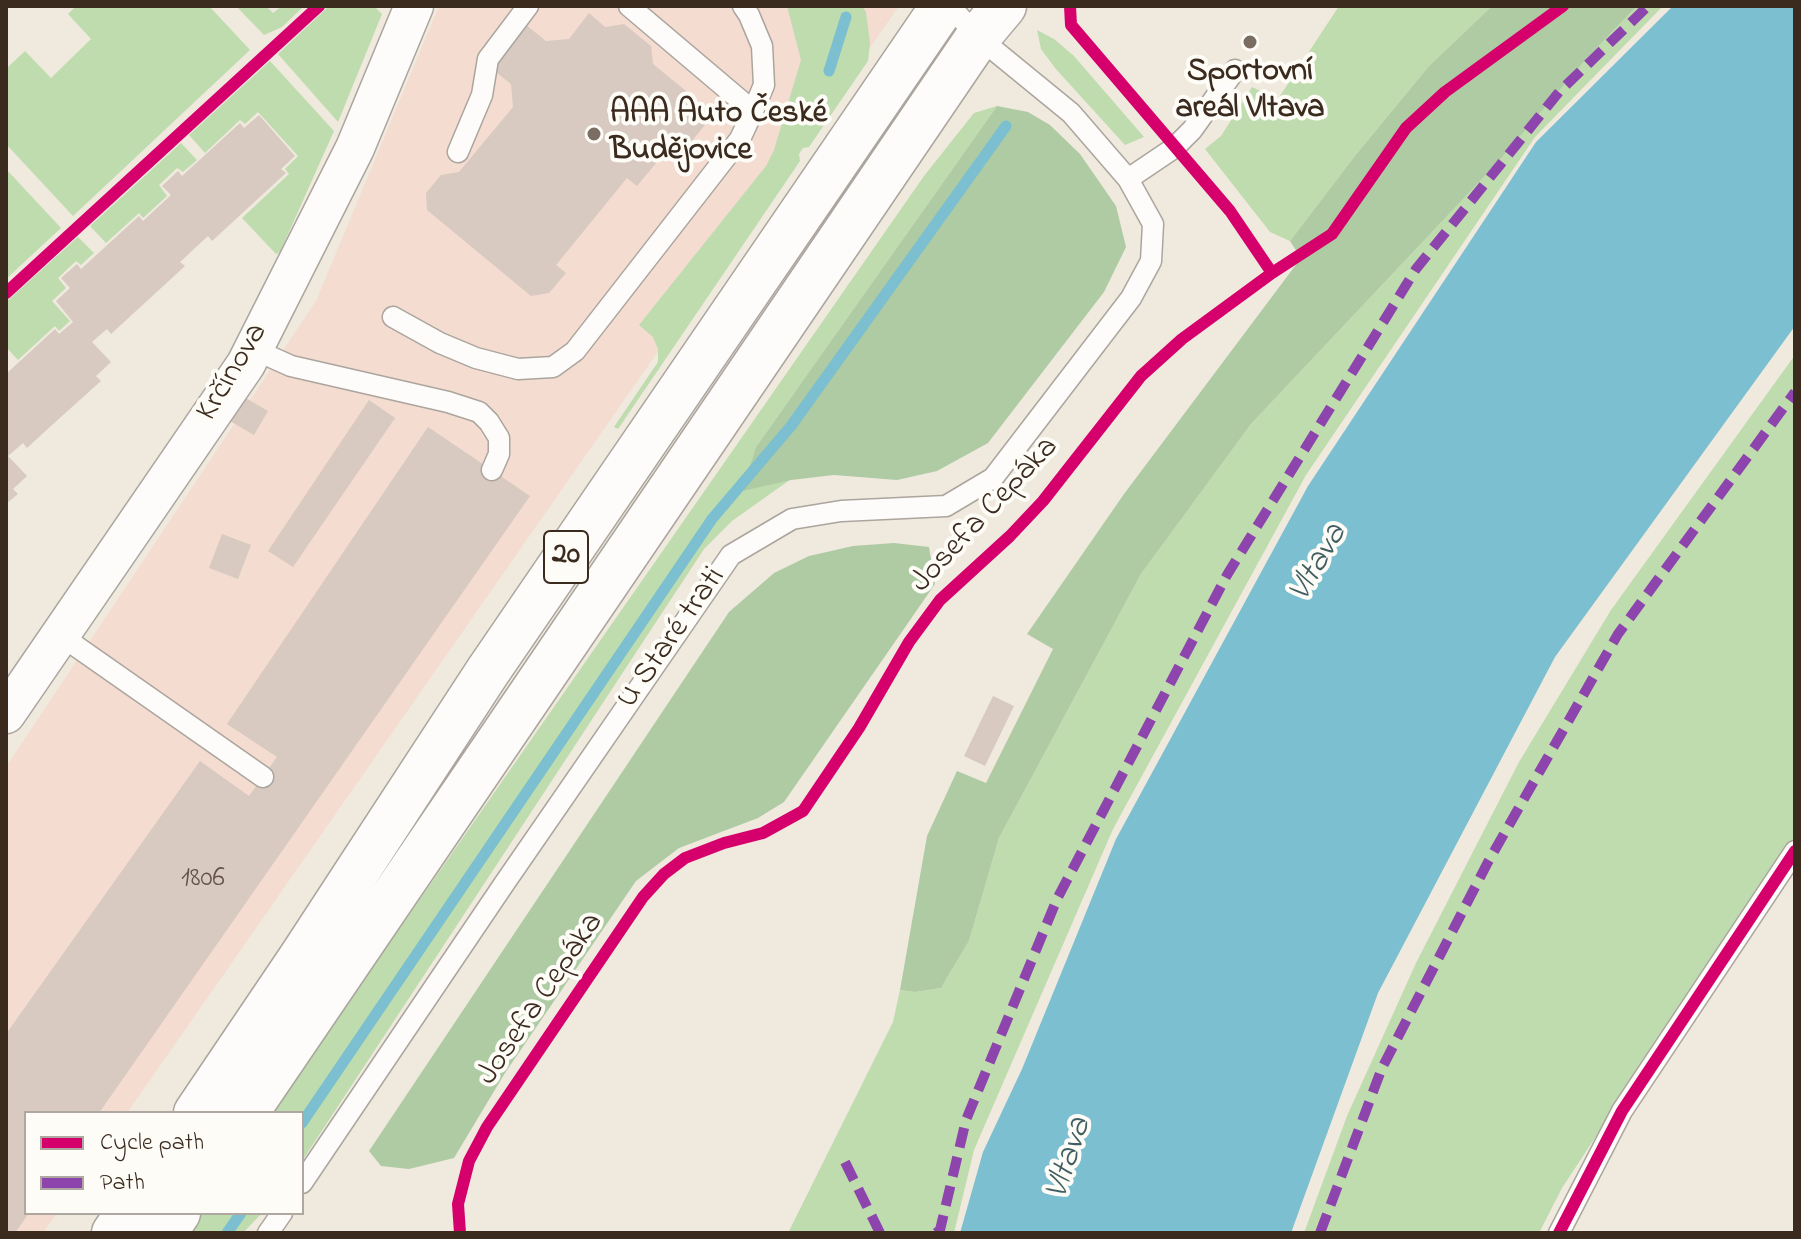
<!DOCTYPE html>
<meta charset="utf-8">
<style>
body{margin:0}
#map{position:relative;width:1801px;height:1239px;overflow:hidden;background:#f0e9de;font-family:"Indie Flower",sans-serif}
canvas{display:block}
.frame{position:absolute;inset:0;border:8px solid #3b2a1e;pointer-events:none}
.legend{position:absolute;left:24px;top:1111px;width:280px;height:104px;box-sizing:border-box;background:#fdfcf7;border:2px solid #afa8a0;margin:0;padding:10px 14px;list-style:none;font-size:24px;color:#3b2a1e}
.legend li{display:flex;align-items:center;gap:16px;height:40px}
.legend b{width:40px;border:2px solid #afa8a0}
</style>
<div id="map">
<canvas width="1801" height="1239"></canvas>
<div class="frame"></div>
<ul class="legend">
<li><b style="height:10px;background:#d6006c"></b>Cycle path</li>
<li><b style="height:10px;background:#8e44ad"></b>Path</li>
</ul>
</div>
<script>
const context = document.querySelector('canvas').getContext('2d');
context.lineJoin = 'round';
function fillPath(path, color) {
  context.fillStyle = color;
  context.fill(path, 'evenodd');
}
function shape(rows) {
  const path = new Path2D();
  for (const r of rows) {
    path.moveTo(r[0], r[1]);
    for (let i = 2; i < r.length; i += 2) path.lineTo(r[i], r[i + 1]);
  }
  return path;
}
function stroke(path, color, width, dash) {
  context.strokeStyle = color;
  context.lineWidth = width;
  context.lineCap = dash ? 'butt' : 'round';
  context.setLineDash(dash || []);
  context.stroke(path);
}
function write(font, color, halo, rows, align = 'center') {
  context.font = font + ' "Indie Flower",sans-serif';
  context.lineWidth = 8;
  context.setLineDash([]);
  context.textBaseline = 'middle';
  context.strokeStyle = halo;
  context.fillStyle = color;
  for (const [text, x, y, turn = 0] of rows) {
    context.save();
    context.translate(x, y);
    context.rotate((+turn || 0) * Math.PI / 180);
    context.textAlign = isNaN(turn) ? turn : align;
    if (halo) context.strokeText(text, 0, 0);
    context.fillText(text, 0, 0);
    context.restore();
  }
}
fillPath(shape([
 [439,6,899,6,127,1113,26,1113,26,1213,57,1213,43,1233,6,1233,6,767,316,301]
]), '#f4dcd1');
fillPath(shape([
 [76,6,209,6,250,50,73,216,6,144,6,69,25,51,51,78,91,39,68,14],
 [236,6,266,6,273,13,282,6,304,6,282,27,264,35],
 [329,6,374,6,382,14,338,122,278,54],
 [787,6,862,6,866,12,870,43,868,61,809,147,803,148,799,154,800,161,618,429,614,427,658,362,658,349,653,337,639,325,766,166,774,150,801,60],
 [1339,6,1492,6,1429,66,1354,157,1290,241,1270,232,1205,149,1221,136,1252,87,1278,99],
 [1637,6,1663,6,1535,137,1306,475,1113,829,974,1150,954,1233,788,1233,893,1022,900,990,915,992,941,988,969,941,999,838,1141,574,1251,424,1498,162,1589,56],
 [1037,30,1054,39,1074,56,1144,137,1125,145,1055,68,1041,49],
 [270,61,334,131,280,252,276,254,242,218,289,174,285,169,298,156,258,112,245,124,240,120,205,153,189,135],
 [997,106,756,447,743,490,791,479,732,521,704,549,302,1161,302,1113,271,1113,924,176,974,113],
 [181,143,197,160,183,172,177,168,159,185,167,196,143,218,139,213,106,243,90,226],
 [6,169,61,228,6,279],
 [78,237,94,253,81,265,76,261,58,278,66,288,52,301,70,321,59,331,55,326,18,360,6,347,6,302],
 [1795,355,1795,843,1738,920,1562,1188,1539,1233,1304,1233,1347,1116,1416,963,1519,762,1611,610],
 [201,1213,262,1213,243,1233,188,1233]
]), '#bedcad');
fillPath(shape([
 [1492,6,1637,6,1589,56,1498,162,1251,424,1141,574,999,838,969,941,941,988,915,992,900,990,927,836,957,771,986,783,1053,649,1027,634,1124,494,1301,258,1290,241,1354,157,1429,66],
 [997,106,1028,112,1050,125,1080,154,1116,206,1126,247,1104,292,988,443,937,471,897,480,834,475,791,480,742,491,756,447],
 [894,543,929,547,935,584,784,802,758,818,679,848,636,881,505,1073,454,1158,409,1169,381,1166,369,1151,729,612,774,573,809,556,853,546]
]), '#aecba3');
fillPath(shape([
 [1673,6,1795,6,1795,326,1555,657,1378,993,1291,1233,960,1233,983,1152,1022,1069,1116,839,1308,486,1536,142]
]), '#7cbfd0');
stroke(shape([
 [829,71,846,17],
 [302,1123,712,519,791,426,1006,126],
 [227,1233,241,1213]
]), '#7cbfd0', 11);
fillPath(shape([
 [589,13,605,27,624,24,651,46,653,64,714,114,681,154,661,157,637,186,627,178,556,265,566,273,549,293,531,296,427,210,426,193,441,175,459,172,513,107,511,84,491,68,526,25,546,41,569,39],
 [259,115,295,156,281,169,286,173,212,241,208,236,180,262,185,266,111,334,107,329,92,342,111,362,96,376,101,381,52,425,27,448,23,443,8,456,27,476,13,489,18,494,6,504,6,374,55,329,59,334,73,322,56,301,70,288,61,278,77,264,81,269,139,216,143,221,171,195,162,186,178,171,182,176,240,123,244,128],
 [244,397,268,411,254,435,230,421],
 [369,400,395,418,293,567,268,551],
 [428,427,530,496,99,1113,26,1113,26,1213,29,1213,15,1233,6,1233,6,1034,200,761,249,796,277,757,227,724],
 [222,534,251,545,238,579,209,568],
 [993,696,1014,706,985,766,964,756]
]), '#d8c9c1');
const service = shape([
 [743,6,749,15,762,46,764,85,753,111],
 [458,152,482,95,488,59,528,6],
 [1128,179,1174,148,1192,130,1235,70],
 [393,317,440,343,476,358,518,369,553,367,575,351,740,139,753,111,629,6],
 [253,349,291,366,448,402,479,412,489,422,499,438,499,454,492,470],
 [60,635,263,777],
 [302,1183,504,884,731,555,792,519,841,511,946,506,993,478,1131,298,1151,261,1153,224,1128,179,1071,113,978,37,950,6],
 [268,1233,282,1213],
 [1559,1233,1622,1111,1795,851]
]);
const minor = shape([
 [6,714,246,364,355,148,414,6]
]);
const primary = shape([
 [196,1113,302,956,488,671,943,6],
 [246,1113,978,37,1004,6],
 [114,1233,128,1213],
 [164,1233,178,1213]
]);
stroke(service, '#aba59e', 23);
stroke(minor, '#aba59e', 41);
stroke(primary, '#aba59e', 47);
stroke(service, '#fdfcfa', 20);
stroke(minor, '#fdfcfa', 38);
stroke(primary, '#fdfcfa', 44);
stroke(shape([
 [845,1162,880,1233],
 [936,1233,940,1230,966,1120,1057,899,1227,575,1416,269,1559,92,1648,6],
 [1320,1233,1382,1068,1488,862,1618,634,1795,392]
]), '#8e44ad', 10, [20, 10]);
stroke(shape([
 [1070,6,1071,25,1230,211,1272,273],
 [6,293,319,6],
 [460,1233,458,1204,469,1161,487,1127,643,897,664,874,685,858,724,843,763,833,803,811,859,728,909,642,940,600,1010,536,1043,501,1141,376,1182,339,1272,273,1332,234,1406,128,1445,92,1563,6],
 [1559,1233,1622,1111,1795,851]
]), '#d6006c', 12);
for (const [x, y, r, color] of [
 [1250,42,8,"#7a6d61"],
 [594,134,8,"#7a6d61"]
]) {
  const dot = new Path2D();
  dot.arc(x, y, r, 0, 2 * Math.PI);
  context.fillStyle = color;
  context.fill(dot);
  stroke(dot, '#fdfcf7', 3);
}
write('28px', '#625247', null, [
 ["1806",203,880]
]);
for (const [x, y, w] of [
 [566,557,44]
]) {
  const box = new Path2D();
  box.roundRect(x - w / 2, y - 26, w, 52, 6);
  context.fillStyle = '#fdfcf7';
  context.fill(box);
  stroke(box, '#3b2a1e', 2);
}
write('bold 30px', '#3b2a1e', null, [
 ["20",566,557]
]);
write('bold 32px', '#3b2a1e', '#fdfcf7', [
 ["Sportovní",1250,74],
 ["areál Vltava",1250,111],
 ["AAA Auto České",610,116,"left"],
 ["Budějovice",610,153,"left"]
]);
write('32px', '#3b2a1e', '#fdfcf7', [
 ["Krčínova",234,373,-59],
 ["Josefa Cepáka",986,516,-47],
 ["U Staré trati",673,639,-55],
 ["Josefa Cepáka",542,1000,-56]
]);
write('italic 34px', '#415e63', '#fdfcf7', [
 ["Vltava",1320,564,-60],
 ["Vltava",1071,1159,-72]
]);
</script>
